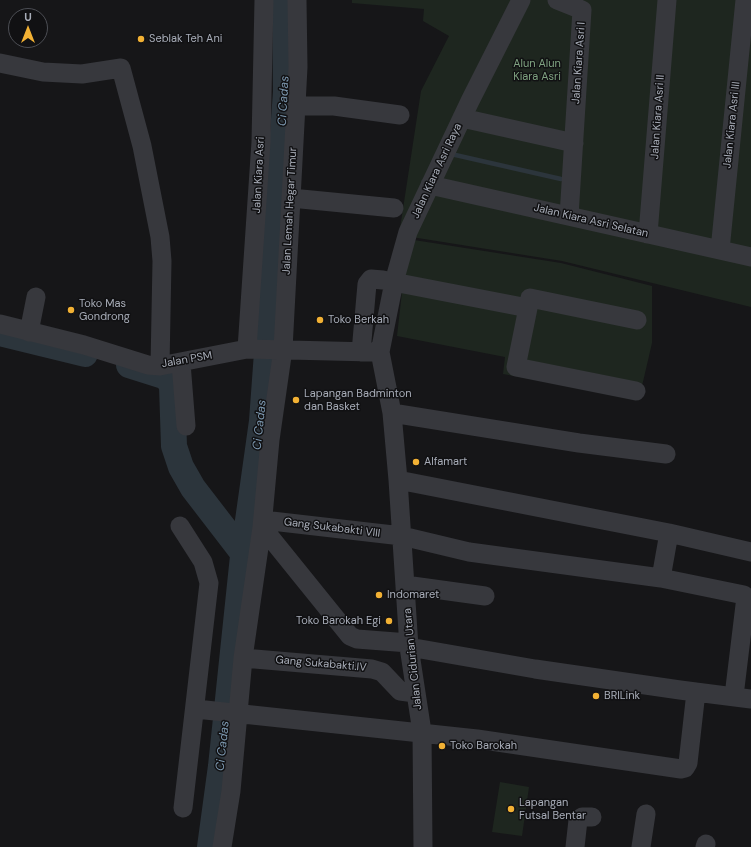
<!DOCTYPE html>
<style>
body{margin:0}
#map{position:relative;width:751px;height:847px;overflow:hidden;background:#161618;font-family:"DM Sans",sans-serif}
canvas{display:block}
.north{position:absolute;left:8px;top:8px;width:40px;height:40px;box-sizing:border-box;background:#111113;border:1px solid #4d4f55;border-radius:50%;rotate:0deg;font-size:11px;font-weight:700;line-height:16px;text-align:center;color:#a8adb8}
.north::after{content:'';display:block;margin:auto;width:14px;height:18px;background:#f2b134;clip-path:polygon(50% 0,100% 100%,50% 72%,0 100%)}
</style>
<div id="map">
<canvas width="751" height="847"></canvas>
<div class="north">U</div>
</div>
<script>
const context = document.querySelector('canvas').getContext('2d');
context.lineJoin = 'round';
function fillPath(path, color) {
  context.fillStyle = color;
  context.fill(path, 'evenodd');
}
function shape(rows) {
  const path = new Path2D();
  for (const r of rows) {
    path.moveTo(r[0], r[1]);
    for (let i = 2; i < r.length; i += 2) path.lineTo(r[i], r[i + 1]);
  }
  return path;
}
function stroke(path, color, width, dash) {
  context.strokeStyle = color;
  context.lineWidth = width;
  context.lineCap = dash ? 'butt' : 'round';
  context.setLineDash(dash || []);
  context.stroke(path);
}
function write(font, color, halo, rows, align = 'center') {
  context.font = font + ' "DM Sans",sans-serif';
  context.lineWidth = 3;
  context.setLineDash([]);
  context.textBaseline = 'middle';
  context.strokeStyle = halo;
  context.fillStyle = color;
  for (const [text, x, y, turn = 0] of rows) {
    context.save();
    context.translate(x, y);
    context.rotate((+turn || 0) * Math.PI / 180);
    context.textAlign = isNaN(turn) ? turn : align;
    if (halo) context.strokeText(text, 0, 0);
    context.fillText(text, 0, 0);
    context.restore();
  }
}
fillPath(shape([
 [352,0,751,0,751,307,562,261,399,235,421,91,449,36,423,21,424,9,352,3],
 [414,240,561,263,652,286,652,343,639,399,503,374,505,357,397,336,403,283],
 [500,782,529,787,522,836,492,832]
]), '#1e261f');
stroke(shape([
 [451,154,561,179]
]), '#2c353c', 4.5);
stroke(shape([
 [0,333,85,354],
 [129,365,167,377,172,386,174,446,181,467,193,488,243,553],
 [210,847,221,766,243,556,262,421,286,92,285,0]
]), '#2c353c', 26);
stroke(shape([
 [557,0,582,10,569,216],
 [0,63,43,72,82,74,121,68,142,146,160,237,162,261,160,366],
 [297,106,334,106,400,115],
 [462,118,574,143],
 [430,185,751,257],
 [291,198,394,208],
 [648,234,667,0],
 [720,250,745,0],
 [528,308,530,298,637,320],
 [0,324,84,345,148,365,160,366,247,349,372,352],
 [29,332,36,297],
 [247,349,261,142,264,0],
 [361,352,367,284,371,279,383,280,528,308,516,367,636,391],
 [181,363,186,426],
 [392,413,579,443,666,454],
 [398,480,669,533,751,552],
 [263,520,402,536,469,552,661,578],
 [180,526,203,562,209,583,183,808],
 [262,527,350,636,357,639,409,643],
 [669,533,661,578,744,595,746,597,734,696],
 [405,585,485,596],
 [409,647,535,669,680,690,751,699],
 [243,658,372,669,382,672,400,691,415,693],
 [196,709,477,739,681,769,685,768,688,763,696,692],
 [222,847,231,791,243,658,262,527,270,440,283,349,298,67,297,0],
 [423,847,422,732,409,647,398,480,392,413,380,352,394,282,408,232,470,101,521,0],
 [575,847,578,820,582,817,592,817],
 [641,847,646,814],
 [705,847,706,844]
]), '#37383d', 19);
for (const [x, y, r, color] of [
 [141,39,4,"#f2b134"],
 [71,310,4,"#f2b134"],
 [320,320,4,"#f2b134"],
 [296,400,4,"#f2b134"],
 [416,462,4,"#f2b134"],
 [379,595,4,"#f2b134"],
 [389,621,4,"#f2b134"],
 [596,696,4,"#f2b134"],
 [442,746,4,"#f2b134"],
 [511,809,4,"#f2b134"]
]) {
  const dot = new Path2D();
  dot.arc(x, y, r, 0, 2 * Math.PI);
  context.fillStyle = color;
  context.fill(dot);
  stroke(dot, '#111113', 1.5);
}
write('11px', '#a8adb8', '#111113', [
 ["Seblak Teh Ani",149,39],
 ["Toko Mas",79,304],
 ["Gondrong",79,317],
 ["Toko Berkah",328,320],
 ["Lapangan Badminton",304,394],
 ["dan Basket",304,407],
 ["Alfamart",424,462],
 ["Indomaret",387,595],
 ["Toko Barokah Egi",381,621,"right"],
 ["BRILink",604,696],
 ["Toko Barokah",450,746],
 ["Lapangan",519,803],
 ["Futsal Bentar",519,816]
], 'left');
write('11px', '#a8adb8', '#111113', [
 ["Jalan Kiara Asri I",579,63,-86],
 ["Jalan Kiara Asri II",658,117,-86],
 ["Jalan Kiara Asri III",732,125,-84],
 ["Jalan Kiara Asri Raya",437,171,-65],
 ["Jalan Kiara Asri",259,175,-87],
 ["Jalan Lemah Hegar Timur",290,211,-87],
 ["Jalan Kiara Asri Selatan",591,221,13],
 ["Jalan PSM",187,360,-10],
 ["Gang Sukabakti VIII",332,528,7],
 ["Jalan Cidurian Utara",413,659,-96],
 ["Gang Sukabakti.IV",321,664,5]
]);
write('11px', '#7fa381', '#111113', [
 ["Alun Alun",537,64],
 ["Kiara Asri",537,77]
]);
write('italic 12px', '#7f9bb3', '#111113', [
 ["Ci Cadas",284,101,-87],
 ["Ci Cadas",260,425,-84],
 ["Ci Cadas",223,746,-84]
]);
</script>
